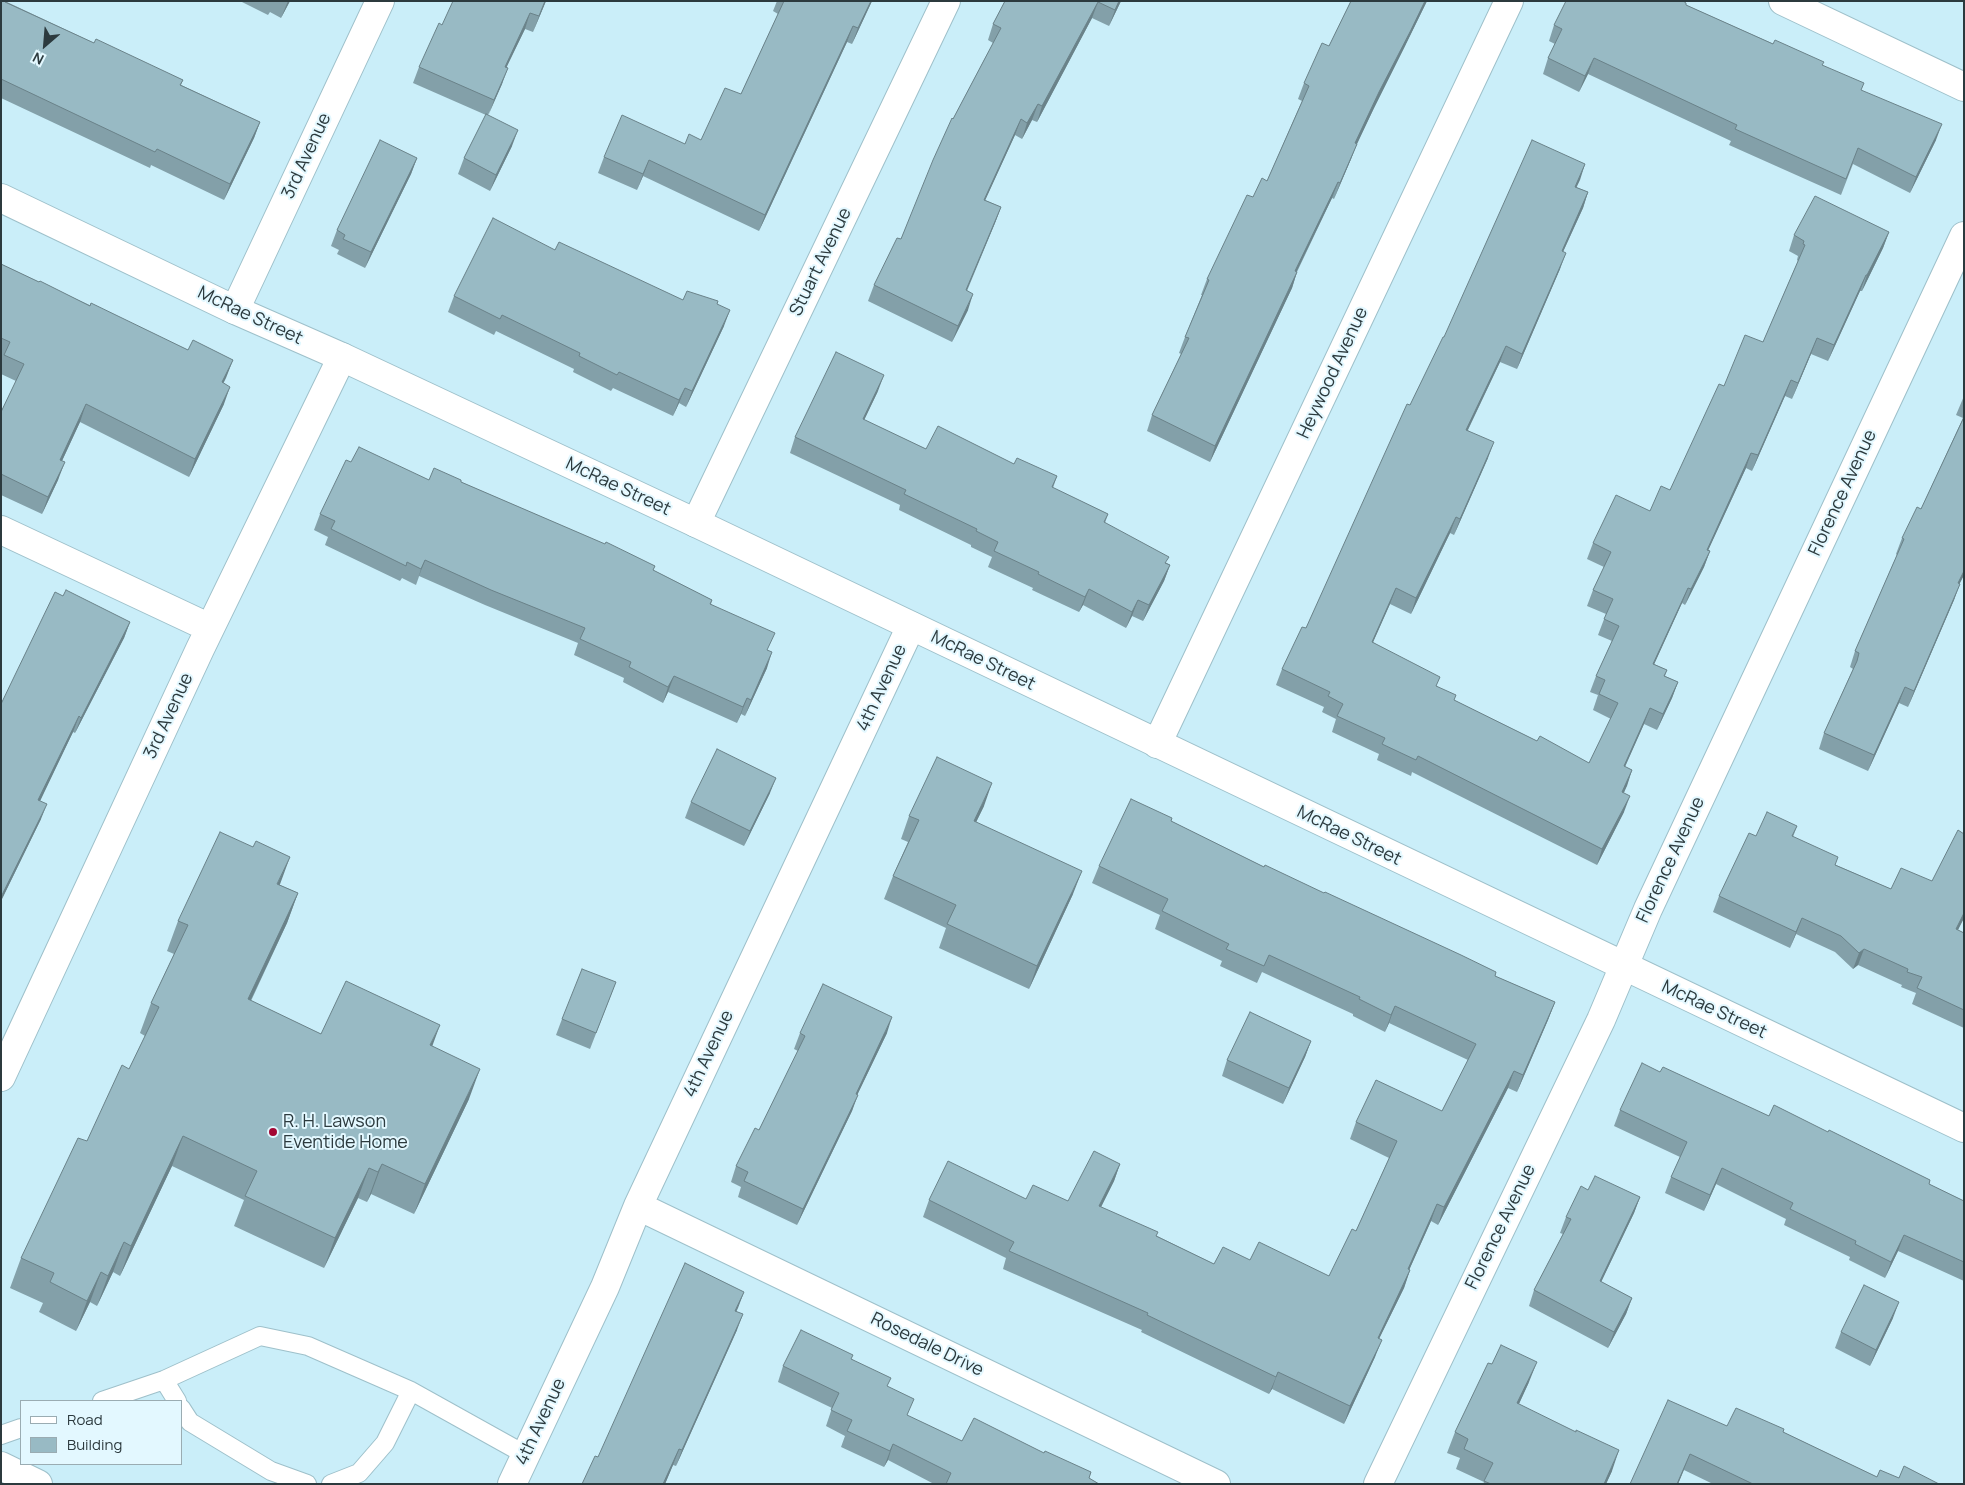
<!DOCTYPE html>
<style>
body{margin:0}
#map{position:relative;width:1965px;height:1485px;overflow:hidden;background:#caeef9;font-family:Manrope,sans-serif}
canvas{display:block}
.frame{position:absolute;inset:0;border:2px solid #2c3a3e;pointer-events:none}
.legend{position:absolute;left:20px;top:1400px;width:162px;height:65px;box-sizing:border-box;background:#e3f8ff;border:1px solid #9aacb2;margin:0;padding:6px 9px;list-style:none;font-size:15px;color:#2c3a3e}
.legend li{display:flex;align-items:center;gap:10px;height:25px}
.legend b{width:25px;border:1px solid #9aacb2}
.north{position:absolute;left:20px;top:20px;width:50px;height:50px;-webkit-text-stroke:4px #e3f8ff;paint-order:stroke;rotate:207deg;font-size:14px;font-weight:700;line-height:20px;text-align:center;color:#2c3a3e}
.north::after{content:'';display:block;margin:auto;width:18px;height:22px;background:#2c3a3e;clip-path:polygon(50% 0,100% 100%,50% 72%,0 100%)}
</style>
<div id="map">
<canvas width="1965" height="1485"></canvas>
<div class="frame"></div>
<ul class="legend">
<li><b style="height:6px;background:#fff"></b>Road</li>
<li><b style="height:14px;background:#98bac4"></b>Building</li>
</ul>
<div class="north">N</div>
</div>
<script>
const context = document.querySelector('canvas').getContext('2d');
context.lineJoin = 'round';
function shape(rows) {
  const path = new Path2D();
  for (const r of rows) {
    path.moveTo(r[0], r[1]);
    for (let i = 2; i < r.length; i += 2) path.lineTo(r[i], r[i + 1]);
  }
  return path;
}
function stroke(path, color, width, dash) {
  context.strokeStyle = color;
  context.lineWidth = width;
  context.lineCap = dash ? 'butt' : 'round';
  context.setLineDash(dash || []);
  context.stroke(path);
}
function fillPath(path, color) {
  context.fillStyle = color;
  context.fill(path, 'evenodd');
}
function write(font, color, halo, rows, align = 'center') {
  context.font = font + ' Manrope,sans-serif';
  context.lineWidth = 4;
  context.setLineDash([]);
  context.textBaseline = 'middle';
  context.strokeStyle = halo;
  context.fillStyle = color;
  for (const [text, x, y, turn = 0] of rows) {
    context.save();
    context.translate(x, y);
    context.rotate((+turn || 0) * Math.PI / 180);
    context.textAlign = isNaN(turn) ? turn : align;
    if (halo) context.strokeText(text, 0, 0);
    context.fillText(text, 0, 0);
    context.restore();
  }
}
const lane = shape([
 [164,1380,177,1401],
 [102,1401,164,1380,260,1336,308,1346,411,1391,526,1455],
 [181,1408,190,1422,271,1471,307,1484],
 [1,1435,21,1428],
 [331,1484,359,1473,385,1443,411,1391]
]);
const street = shape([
 [1783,1,1964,87],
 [235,310,380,1],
 [696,523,946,1],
 [1,530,210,628],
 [1157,744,1509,1],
 [1,1077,200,649,342,357],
 [638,1206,1216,1484],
 [1,1466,38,1484],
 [512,1484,605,1287,638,1206,911,626],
 [1378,1484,1601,1020,1648,909,1964,236]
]);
const secondary = shape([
 [1,198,235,310,342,357,696,523,1964,1128]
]);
stroke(lane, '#9ec0ca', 20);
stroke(street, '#9ec0ca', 30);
stroke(secondary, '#9ec0ca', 30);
stroke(lane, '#fff', 18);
stroke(street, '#fff', 28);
stroke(secondary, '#fff', 28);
fillPath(shape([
 [1,1,7,1,7,2,94,43,183,80,181,85,260,122,254,138,224,200,151,165,150,168,1,98],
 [240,1,290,1,281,18,270,12,268,15],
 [546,1,533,32,525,29,506,67,502,84,488,115,512,146,490,191,458,174,464,158,486,115,413,83,419,67,442,25],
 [777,1,872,1,852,44,847,42,759,231,643,176,637,190,598,173,604,157,685,144,701,140,741,94,778,14,773,11],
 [1005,1,1121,1,1109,26,1092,18,1037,122,1032,120,1022,139,1015,135,985,200,1001,207,995,223,967,291,968,310,952,342,868,301,874,285,901,239,953,119,993,43,988,40,993,24],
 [1351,1,1427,1,1405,46,1374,108,1357,143,1351,159,1334,199,1332,198,1297,272,1292,288,1210,462,1147,431,1152,415,1181,354,1179,353,1185,337,1202,295,1201,295,1207,279,1253,197,1267,181,1302,101,1298,99,1304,83,1329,46],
 [1686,5,1823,66,1936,140,1910,193,1853,164,1841,195,1729,145,1731,141,1588,74,1579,92,1543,74,1548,58,1555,44,1549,41,1554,25],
 [417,158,411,174,365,268,337,254,339,250,331,246,337,230],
 [1585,164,1576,187,1588,192,1583,208,1563,252,1560,269,1517,369,1500,362,1468,430,1488,458,1454,535,1450,533,1411,614,1390,604,1373,642,1437,686,1454,700,1537,741,1589,763,1611,719,1593,710,1598,695,1590,692,1596,676,1612,641,1598,635,1606,614,1587,606,1593,590,1604,567,1587,559,1593,543,1650,511,1670,490,1724,386,1763,342,1798,261,1797,260,1798,256,1789,251,1794,235,1889,232,1883,248,1862,291,1860,291,1828,361,1811,354,1792,399,1785,396,1752,471,1746,468,1708,550,1710,551,1704,567,1685,605,1682,603,1654,664,1667,670,1665,676,1678,682,1672,698,1657,730,1644,724,1625,767,1632,770,1624,793,1624,812,1597,865,1412,772,1411,776,1377,760,1379,754,1332,732,1336,719,1322,712,1324,707,1276,685,1282,669,1306,628,1410,405,1444,337],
 [555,250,683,300,717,304,724,326,686,407,679,403,673,416,613,388,611,391,573,372,574,369,496,331,494,335,448,312,454,296],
 [1,264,39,282,188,350,233,360,223,383,224,404,189,477,80,422,62,461,58,480,42,514,1,495,1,412,16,381,1,374,2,359,1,359],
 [878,391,864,420,926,449,1014,464,1057,476,1053,488,1108,514,1105,523,1170,565,1164,581,1143,621,1132,616,1126,628,1083,605,1079,612,1032,590,1033,588,988,567,992,557,971,547,971,545,899,510,900,505,790,453,795,437],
 [1964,396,1964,575,1959,584,1954,600,1908,707,1899,703,1868,771,1819,749,1824,733,1853,669,1850,667,1855,651,1897,555,1896,554,1902,538,1921,509,1963,418,1956,415],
 [351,462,429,480,461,482,655,566,653,570,712,600,711,604,768,651,767,668,745,716,741,714,737,723,668,692,663,703,623,682,624,678,574,655,578,643,485,605,419,576,416,585,402,578,400,581,325,545,328,537,314,530,320,514],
 [63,596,130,622,124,638,75,733,73,732,40,800,41,819,1,901],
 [770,793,744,846,685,818,691,802],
 [984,806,976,822,1073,894,1029,989,939,948,946,928,884,899,893,876,908,842,901,839,909,816],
 [1171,821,1264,867,1495,976,1555,1002,1548,1020,1517,1092,1508,1088,1438,1225,1431,1221,1409,1270,1410,1270,1404,1288,1379,1339,1375,1357,1344,1424,1272,1389,1269,1394,1141,1332,1142,1330,1003,1269,1006,1258,923,1217,929,1200,1026,1199,1068,1201,1120,1164,1114,1181,1101,1207,1157,1236,1214,1264,1250,1260,1329,1276,1356,1231,1389,1158,1350,1139,1356,1122,1442,1111,1468,1060,1389,1023,1385,1032,1353,1016,1353,1014,1262,972,1257,983,1220,966,1222,961,1155,929,1160,915,1092,883,1099,866],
 [1797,826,1793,837,1836,865,1891,889,1932,881,1964,834,1964,918,1958,930,1964,933,1964,1028,1912,1004,1916,993,1901,987,1902,985,1858,965,1853,969,1835,952,1796,934,1790,948,1713,912,1719,896,1756,836],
 [280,885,298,893,287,923,251,1001,321,1034,432,1046,469,1099,414,1214,371,1194,367,1202,358,1198,324,1268,234,1226,244,1200,172,1166,120,1276,113,1272,97,1306,90,1302,76,1331,39,1312,43,1303,10,1288,21,1258,87,1141,129,1069,145,1036,140,1033,151,1003,174,954,167,951,178,921],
 [616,982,590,1049,556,1035,562,1019],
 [800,1033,887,1033,857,1095,852,1111,797,1225,738,1197,741,1187,731,1182,736,1166,759,1130,798,1051,794,1049],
 [1311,1041,1305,1057,1283,1104,1222,1076,1227,1060],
 [1660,1072,1769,1116,1828,1132,1930,1180,1929,1184,1964,1201,1964,1281,1898,1251,1885,1278,1849,1260,1850,1257,1784,1225,1786,1219,1716,1184,1704,1211,1665,1193,1671,1177,1680,1157,1614,1126,1620,1110],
 [1588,1190,1640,1197,1634,1213,1601,1282,1632,1298,1626,1314,1608,1348,1529,1306,1534,1290,1563,1234,1560,1233,1566,1217],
 [744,1292,736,1311,737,1330,676,1466,673,1465,665,1484,582,1484,598,1457],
 [1893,1318,1870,1366,1835,1348,1841,1332],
 [852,1359,888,1387,908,1416,962,1441,1044,1453,1091,1472,1089,1478,1099,1484,934,1484,888,1460,884,1467,841,1447,845,1436,826,1426,832,1408,778,1382,783,1366],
 [1529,1382,1519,1404,1612,1471,1606,1484,1483,1484,1484,1482,1456,1469,1460,1458,1447,1453,1455,1432],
 [1727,1426,1783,1432,1877,1477,1899,1478,1939,1484,1713,1484,1684,1470,1678,1484,1630,1484]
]), '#83a0a9');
fillPath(shape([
 [288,1,290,1,281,18],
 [545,1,546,1,533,32,539,16],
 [871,1,872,1,852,44,858,28],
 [1119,1,1121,1,1109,26,1115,10],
 [1425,1,1427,1,1405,46,1374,108,1350,159,1355,143,1379,92],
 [1098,2,1092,18,1037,122,1042,106],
 [530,13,525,29,499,83,505,67],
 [853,26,847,42,759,231,765,215],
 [1594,58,1588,74,1579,92,1585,76],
 [508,68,502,84,488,116,494,100],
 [1038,104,1032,120,1022,139,1027,123],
 [1021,119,1015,135,978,216,984,200],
 [260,122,254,138,224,200,230,184],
 [1942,124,1936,140,1910,193,1916,177],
 [518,130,512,146,490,191,496,175],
 [1357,144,1351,159,1334,199,1340,183],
 [417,158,411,174,365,268,371,252],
 [649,160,643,176,637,190,643,174],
 [1585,164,1580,180,1569,203,1575,187],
 [1338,182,1332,198,1289,287,1295,271],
 [1588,192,1583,208,1556,267,1562,251],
 [1001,207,995,223,960,306,966,290],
 [1889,232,1883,248,1862,291,1867,275],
 [1566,253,1560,269,1517,369,1522,354],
 [1297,272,1292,288,1210,462,1215,446],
 [1866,275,1860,291,1828,361,1834,345],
 [973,294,968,310,952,342,958,326],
 [730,310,724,326,686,407,692,391],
 [1817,338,1811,354,1792,399,1798,383],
 [1506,346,1500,362,1460,446,1466,430],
 [233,360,226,378,215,400,222,382],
 [884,375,878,391,857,435,863,419],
 [1791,380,1785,396,1752,471,1758,455],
 [230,387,224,404,189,477,195,459],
 [685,388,679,403,673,416,679,400],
 [86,404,80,422,54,478,60,460],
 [1494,442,1488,458,1454,535,1460,519],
 [1751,453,1746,468,1701,566,1707,550],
 [65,462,58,480,42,514,48,497],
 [1456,517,1450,533,1411,614,1416,598],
 [1710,551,1704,567,1685,605,1691,589],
 [425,560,419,576,416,585,421,569],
 [1170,565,1164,581,1143,621,1149,605],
 [1964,571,1964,575,1952,599,1958,583],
 [1960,584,1954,600,1908,707,1914,691],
 [1396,588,1390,604,1366,658,1372,642],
 [1688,588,1682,603,1647,680,1653,664],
 [1089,589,1083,605,1079,612,1085,597],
 [1138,600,1132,616,1126,628,1132,612],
 [130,622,124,638,75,733,81,718],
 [772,652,767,668,745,716,751,700],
 [674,676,668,692,663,703,668,687],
 [1678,682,1672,698,1657,730,1663,714],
 [1905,687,1899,703,1868,771,1874,755],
 [747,698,741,714,737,723,743,707],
 [1650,708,1644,724,1618,782,1624,766],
 [79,716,73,732,33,816,38,800],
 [1632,770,1627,786,1616,808,1622,792],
 [776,778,770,793,744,846,750,831],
 [992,783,984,806,965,845,974,821],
 [1630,796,1624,812,1597,865,1602,849],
 [47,804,41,819,1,901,1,897],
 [290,857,279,887,277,884],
 [1082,871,1073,894,1029,989,1037,966],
 [298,893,287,923,237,1029,248,999],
 [1964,913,1964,918,1950,945,1956,929],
 [1802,918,1796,934,1790,948,1796,932],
 [1864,949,1858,965,1853,969,1859,953],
 [1555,1002,1548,1020,1517,1092,1523,1075],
 [1395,1006,1389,1023,1385,1032,1391,1015],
 [892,1017,887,1033,850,1110,856,1094],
 [440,1025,429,1055,430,1045],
 [1311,1041,1305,1057,1283,1104,1289,1088],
 [480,1069,469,1099,414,1214,425,1184],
 [1514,1071,1508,1088,1438,1225,1444,1207],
 [858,1095,852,1111,797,1225,803,1209],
 [183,1136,172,1166,120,1276,131,1246],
 [382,1164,371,1194,367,1202,378,1172],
 [1120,1164,1114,1181,1093,1223,1099,1206],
 [369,1168,358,1198,324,1268,335,1238],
 [1722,1168,1716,1184,1704,1211,1710,1195],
 [1640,1197,1634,1213,1594,1297,1600,1281],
 [1437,1204,1431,1221,1402,1286,1408,1269],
 [1904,1235,1898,1251,1885,1278,1891,1262],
 [124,1242,113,1272,97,1306,108,1276],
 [1410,1270,1404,1288,1371,1355,1378,1338],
 [101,1272,90,1302,76,1331,87,1301],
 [744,1292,738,1308,729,1327,735,1311],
 [1632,1298,1626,1314,1608,1348,1614,1332],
 [1899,1302,1893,1318,1870,1366,1876,1350],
 [743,1314,737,1330,676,1466,682,1450],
 [1382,1340,1375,1357,1344,1424,1350,1406],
 [1537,1362,1529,1382,1510,1423,1517,1403],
 [1278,1372,1272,1389,1269,1394,1276,1377],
 [893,1444,888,1460,884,1467,890,1451],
 [679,1449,673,1465,665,1484,663,1484],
 [1619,1450,1612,1471,1606,1484,1604,1484],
 [1690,1454,1678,1484,1677,1484]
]), '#6a8289');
const building = shape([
 [1,1,6,1,5,2,94,43,96,39,183,80,180,85,260,122,230,184,157,149,155,152,1,79,1,1],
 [453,1,545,1,539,16,530,13,505,67,508,68,494,100,419,67,439,23,442,25,453,1],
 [784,1,871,1,858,28,853,26,765,215,649,160,643,174,604,157,622,115,685,144,689,134,701,140,725,88,741,94,784,1],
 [1005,1,1119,1,1115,10,1098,2,1042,106,1038,104,1027,123,1021,119,984,200,1001,207,966,290,973,294,958,326,874,285,897,238,901,239,933,160,952,118,953,119,1001,28,993,24,1005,1],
 [1351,1,1425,1,1411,30,1379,92,1355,143,1357,144,1340,183,1338,182,1295,271,1297,272,1215,446,1152,415,1189,338,1185,337,1209,280,1207,279,1247,195,1253,197,1262,178,1267,181,1309,86,1304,83,1322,43,1329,46,1351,1],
 [1566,1,1683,1,1686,3,1686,5,1773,44,1775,40,1824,62,1822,65,1864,83,1861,90,1942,124,1916,177,1858,148,1846,179,1735,129,1737,125,1594,58,1585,76,1548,58,1562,29,1554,25,1566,1],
 [486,114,518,130,496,175,464,158,486,114],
 [380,140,417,158,371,252,343,239,345,235,337,230,380,140],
 [1532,140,1585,164,1575,187,1588,192,1562,251,1566,253,1522,354,1506,346,1466,430,1494,442,1460,519,1456,517,1416,598,1396,588,1372,642,1440,677,1436,686,1456,695,1454,700,1537,741,1540,736,1589,763,1618,703,1599,694,1605,680,1596,676,1619,626,1604,619,1613,599,1593,590,1611,552,1593,543,1616,495,1650,511,1661,486,1670,490,1719,384,1724,386,1745,335,1763,342,1805,245,1803,244,1804,241,1794,235,1815,196,1889,232,1867,275,1866,275,1834,345,1817,338,1798,383,1791,380,1758,455,1751,453,1707,550,1710,551,1691,589,1688,588,1653,664,1667,670,1664,676,1678,682,1663,714,1650,708,1624,766,1632,770,1622,792,1630,796,1602,849,1418,756,1416,760,1382,744,1385,738,1337,716,1343,704,1328,696,1330,692,1282,669,1302,627,1306,628,1407,404,1410,405,1443,337,1444,337,1532,140],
 [493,218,555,250,559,242,683,300,687,291,718,301,717,304,730,310,692,391,685,388,679,400,619,372,617,375,579,356,580,353,502,315,500,319,454,296,493,218],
 [1,264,39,282,40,281,90,306,91,303,188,350,193,340,233,360,222,382,230,387,195,459,86,404,60,460,65,462,48,497,1,474,1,412,24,364,4,355,10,342,1,338,1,264],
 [836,352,884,375,863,419,926,449,938,426,1014,464,1017,458,1057,476,1052,487,1108,514,1104,522,1169,557,1165,563,1170,565,1149,605,1138,600,1132,612,1089,589,1085,597,1038,574,1039,572,994,551,998,542,976,531,977,529,904,494,906,490,795,437,836,352],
 [1964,417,1964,571,1958,583,1960,584,1914,691,1905,687,1874,755,1824,733,1857,661,1859,653,1855,651,1904,539,1902,538,1917,507,1921,509,1964,417],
 [359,447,429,480,434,468,461,480,461,482,605,544,606,542,655,566,653,570,712,600,710,604,775,633,767,650,772,652,751,700,747,698,743,707,674,676,668,687,629,667,631,662,580,639,585,628,491,590,425,560,421,569,407,562,406,566,331,529,335,521,320,514,346,460,351,462,359,447],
 [66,590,130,622,81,718,79,716,38,800,47,804,1,897,1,704,55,592,63,596,66,590],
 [717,749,776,778,750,831,691,802,717,749],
 [937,757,992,783,974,821,1082,871,1037,966,947,924,956,905,893,876,919,820,909,816,937,757],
 [1131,799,1172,818,1171,821,1264,867,1265,865,1324,893,1325,892,1461,955,1496,972,1495,976,1555,1002,1523,1075,1514,1071,1444,1207,1437,1204,1408,1269,1410,1270,1378,1338,1382,1340,1350,1406,1278,1372,1276,1377,1147,1315,1148,1313,1009,1251,1014,1242,929,1200,948,1161,1026,1199,1033,1185,1068,1201,1094,1151,1120,1164,1099,1206,1158,1232,1156,1236,1214,1264,1223,1247,1250,1260,1259,1242,1329,1276,1352,1229,1356,1231,1397,1141,1356,1122,1376,1080,1442,1111,1476,1044,1395,1006,1391,1015,1359,999,1360,997,1269,955,1264,966,1226,949,1229,944,1162,911,1168,899,1099,866,1131,799],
 [1767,812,1797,826,1792,836,1838,857,1835,865,1891,889,1901,868,1932,881,1958,830,1964,834,1964,913,1956,929,1964,933,1964,1010,1917,988,1922,977,1907,972,1908,969,1864,949,1859,953,1841,936,1802,918,1796,932,1719,896,1749,833,1756,836,1767,812],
 [220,832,253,847,256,841,290,857,277,884,298,893,248,999,321,1034,346,981,440,1025,430,1045,480,1069,425,1184,382,1164,378,1172,369,1168,335,1238,245,1196,257,1171,183,1136,131,1246,124,1242,108,1276,101,1272,87,1301,50,1282,54,1273,21,1258,78,1138,87,1141,122,1065,129,1069,159,1007,151,1003,188,925,178,921,220,832],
 [582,969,616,982,596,1033,562,1019,582,969],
 [823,984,892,1017,856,1094,858,1095,803,1209,744,1181,748,1172,736,1166,755,1128,759,1130,805,1036,800,1033,823,984],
 [1250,1012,1311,1041,1289,1088,1227,1060,1250,1012],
 [1642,1063,1660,1072,1663,1067,1769,1116,1774,1105,1828,1132,1829,1130,1930,1180,1929,1184,1964,1201,1964,1262,1904,1235,1891,1262,1855,1244,1856,1241,1790,1209,1793,1203,1722,1168,1710,1195,1671,1177,1687,1142,1620,1110,1642,1063],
 [1595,1176,1640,1197,1600,1281,1632,1298,1614,1332,1534,1290,1571,1219,1566,1217,1581,1186,1588,1190,1595,1176],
 [685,1263,744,1292,735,1311,743,1314,682,1450,679,1449,663,1484,582,1484,595,1456,598,1457,685,1263],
 [1864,1285,1899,1302,1876,1350,1841,1332,1864,1285],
 [801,1330,853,1355,851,1359,891,1378,887,1386,914,1399,907,1415,962,1441,974,1418,1044,1453,1045,1451,1091,1472,1089,1478,1099,1484,946,1484,951,1473,893,1444,890,1451,847,1431,852,1420,831,1410,839,1393,783,1366,801,1330],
 [1501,1345,1537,1362,1517,1403,1576,1432,1576,1430,1619,1450,1604,1484,1491,1484,1484,1481,1493,1463,1464,1449,1468,1439,1455,1432,1488,1363,1492,1364,1501,1345],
 [1668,1400,1727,1426,1736,1408,1784,1429,1783,1432,1877,1477,1880,1470,1899,1478,1904,1466,1939,1484,1753,1484,1690,1454,1677,1484,1630,1484,1668,1400]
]);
fillPath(building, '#98bac4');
stroke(building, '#6a8289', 1);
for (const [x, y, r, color] of [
 [273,1132,5,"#a30633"]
]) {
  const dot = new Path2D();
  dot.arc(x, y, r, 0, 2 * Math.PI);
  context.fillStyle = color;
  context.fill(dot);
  stroke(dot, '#e3f8ff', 2);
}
write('18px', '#2c3a3e', '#e3f8ff', [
 ["3rd Avenue",307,156,-65],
 ["Stuart Avenue",821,262,-64],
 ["McRae Street",250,316,25],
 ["Heywood Avenue",1333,373,-65],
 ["McRae Street",618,487,25],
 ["Florence Avenue",1843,493,-65],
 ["McRae Street",983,661,26],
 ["4th Avenue",882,688,-65],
 ["3rd Avenue",169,716,-65],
 ["McRae Street",1349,836,26],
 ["Florence Avenue",1671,860,-65],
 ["McRae Street",1714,1010,25],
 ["4th Avenue",709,1054,-65],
 ["Florence Avenue",1501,1227,-64],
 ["Rosedale Drive",927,1345,26],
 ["4th Avenue",541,1422,-65]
]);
write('18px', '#2c3a3e', '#e3f8ff', [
 ["R. H. Lawson",283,1122],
 ["Eventide Home",283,1143]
], 'left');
</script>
